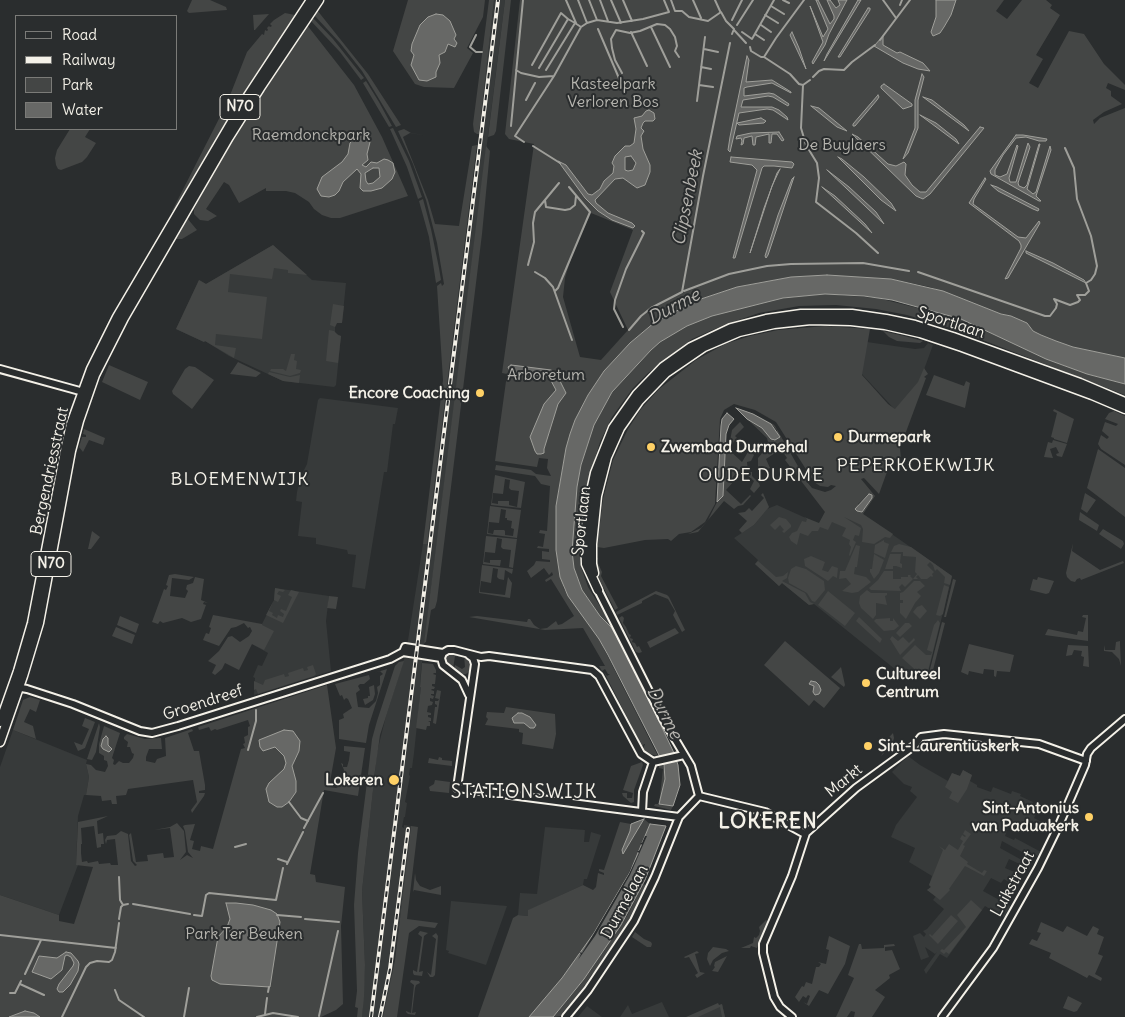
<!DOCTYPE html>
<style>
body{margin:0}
#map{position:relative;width:1125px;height:1017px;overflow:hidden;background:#2a2d2e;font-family:Delius,sans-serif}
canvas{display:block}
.legend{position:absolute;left:15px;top:15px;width:162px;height:115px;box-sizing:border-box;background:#2a2d2e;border:1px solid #7b7b78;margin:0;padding:6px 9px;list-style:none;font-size:15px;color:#f4f1e8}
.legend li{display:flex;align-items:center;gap:10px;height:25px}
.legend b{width:25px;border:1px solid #7b7b78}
</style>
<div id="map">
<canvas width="1125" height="1017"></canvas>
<ul class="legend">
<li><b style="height:6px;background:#2a2d2e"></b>Road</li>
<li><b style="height:6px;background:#f4f1e8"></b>Railway</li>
<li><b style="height:14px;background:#444645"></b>Park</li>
<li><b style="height:14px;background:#676866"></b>Water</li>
</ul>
</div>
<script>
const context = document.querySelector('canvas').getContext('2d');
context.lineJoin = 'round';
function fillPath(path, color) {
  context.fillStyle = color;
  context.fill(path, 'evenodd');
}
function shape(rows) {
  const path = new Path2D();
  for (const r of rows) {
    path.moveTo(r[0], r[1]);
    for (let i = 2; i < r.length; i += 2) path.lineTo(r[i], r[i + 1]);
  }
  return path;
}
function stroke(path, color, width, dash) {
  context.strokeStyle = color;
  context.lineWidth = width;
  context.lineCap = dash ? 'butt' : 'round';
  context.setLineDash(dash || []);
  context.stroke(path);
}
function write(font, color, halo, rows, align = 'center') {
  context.font = font + ' Delius,sans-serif';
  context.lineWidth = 4;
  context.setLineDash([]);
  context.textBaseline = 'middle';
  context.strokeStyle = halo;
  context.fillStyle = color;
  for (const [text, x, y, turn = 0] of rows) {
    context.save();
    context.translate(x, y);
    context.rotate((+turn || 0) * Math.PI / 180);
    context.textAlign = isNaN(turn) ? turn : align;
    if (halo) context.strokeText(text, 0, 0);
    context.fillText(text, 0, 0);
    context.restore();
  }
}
fillPath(shape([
 [494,0,505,0,421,670,420,686,421,687,414,753,412,768,410,768,409,775,410,776,405,802,407,803,405,817,404,817,402,827,404,828,404,825,411,826,402,905,389,995,383,1017,362,1017,365,965,362,891,377,752,386,716,406,653,423,544,427,543,477,151],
 [273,245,312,280,346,283,342,323,337,323,335,327,335,333,341,336,336,385,334,387,283,381,229,356,205,341,204,342,176,329,199,280,206,284],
 [818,327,867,342,915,349,924,348,928,343,933,345,915,394,900,415],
 [320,398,398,408,395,424,393,424,387,472,384,472,365,589,352,587,356,555,348,554,347,550,316,544,316,538,298,536,302,502,296,501,297,492,300,478,307,464,318,400],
 [777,505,819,524,826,510,863,514,952,576,928,673,922,674,907,669,901,674,814,604,809,605,782,583,779,586,755,564,758,560,734,538,754,525,767,509],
 [275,588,329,596,326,621,331,671,254,695,255,678,253,677,258,665,262,666,268,653,252,644,274,600],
 [13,730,87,760,86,764,89,777,86,795,84,795,78,816,76,865,78,865,59,915,0,895,0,767],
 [908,756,920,765,948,781,952,773,960,776,963,770,972,775,970,781,977,785,977,787,991,792,993,787,1011,794,1012,791,1021,794,1020,796,1033,802,1031,807,1038,810,1034,818,1053,828,1051,832,1042,827,1039,832,1032,827,1033,825,1031,824,1025,833,1009,825,1005,836,1014,840,1015,838,1041,852,1038,856,1024,849,1022,852,1002,841,1000,848,1029,864,1030,869,1009,859,1005,868,1017,873,1012,884,1004,879,1001,883,991,878,983,891,1012,907,1005,918,985,906,947,958,940,954,926,974,924,970,937,952,935,954,925,947,929,957,921,960,913,936,920,933,924,937,926,934,923,931,927,929,944,909,933,900,936,896,927,890,931,887,929,885,932,876,909,862,915,848,891,837,896,825,917,797,910,791,912,787,904,784,892,772],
 [545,827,585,830,584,842,589,842,591,832,601,835,587,879,584,879,583,885,529,910,528,916,518,915,520,893,537,894],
 [451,901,507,906,486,965,448,953,449,951,446,950],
 [662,1002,669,1017,620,1017,628,1005,632,1014],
 [722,1004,725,1017,692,1017],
 [587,1006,602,1017,578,1017]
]), '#373a3a');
fillPath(shape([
 [192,0,210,0,226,7,227,10,189,13,187,11],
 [408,0,485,0,483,17,467,48,473,53,454,88,424,87,415,84,393,51],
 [489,0,494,0,479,134,477,134,474,132,473,124],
 [505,0,511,0,496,131,494,135,488,137],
 [520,0,1004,0,996,11,1007,19,1022,0,1046,0,1052,5,1050,8,1060,15,1036,55,1043,59,1029,83,1038,88,1069,31,1084,34,1104,64,1125,85,1125,90,1108,83,1106,88,1111,91,1111,96,1122,104,1104,112,1093,120,1094,124,1100,118,1125,108,1125,358,1073,347,1056,341,1041,335,1033,331,1027,323,1011,316,1001,314,930,287,891,279,826,275,791,277,757,283,737,287,698,300,655,322,630,343,604,371,588,395,575,420,566,448,556,506,556,550,559,569,564,589,599,639,658,756,646,753,643,749,645,744,644,744,642,747,604,672,607,676,610,674,608,674,605,669,602,671,599,666,605,666,583,628,545,630,469,617,477,616,527,622,528,619,530,619,534,625,540,629,547,628,556,621,558,625,562,624,574,616,551,579,546,582,545,580,553,575,552,572,549,575,544,568,531,578,527,571,534,565,536,561,550,562,550,560,542,559,542,551,549,552,549,549,537,548,538,546,543,547,545,534,539,533,540,530,547,531,550,486,541,484,535,476,495,470,496,465,531,470,536,474,551,476,547,468,548,459,539,458,537,467,495,461,507,374,502,373,534,144,509,139,505,134],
 [591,213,633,230,610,292,628,330,601,360,580,357,563,297,565,278,572,255],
 [317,10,368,74,401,125,396,127,362,71,340,43,314,15],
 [285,13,295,15,240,99,184,196,173,211,172,211,227,103,247,52,262,34,264,35,265,30,267,31,268,30,267,28,269,26,270,27,272,26,270,24,274,20],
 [269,14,255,30,254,30,253,15],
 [312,17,333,39,364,78,361,80,340,52,310,20],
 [307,25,354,85,382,137,408,196,340,218,331,218,322,215,314,209,309,202,295,193,286,191,266,191,266,188,239,203,229,185,224,182,206,209,217,216,208,221,200,220,194,214,194,210,197,203,250,110],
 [366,81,379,102,392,126,389,127,363,83],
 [393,128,409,161,422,197,418,199,407,167,390,129],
 [70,129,90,129,85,137,96,143,87,157,82,162,61,170,58,169,56,165,55,158,57,150],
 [404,129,411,133,429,136,410,133,403,137,428,200,435,224,459,226,472,146,477,145,427,544,423,544,443,380,437,286,441,283,442,286,444,284,437,243,426,200,413,164,398,131],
 [486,146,490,151,482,234,437,601,435,608,431,610,426,642,424,643],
 [423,199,431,229,439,268,441,280,436,283,429,237,419,201],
 [187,218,197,230,182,239,176,239,175,238],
 [273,245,307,275,288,273,288,270,274,268,272,279,230,274,228,292,267,297,262,339,216,334,215,345,236,348,234,358,205,341,204,342,176,329,199,280,206,284],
 [825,294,878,298,961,319,1046,359,1087,374,1125,384,1125,395,954,329,907,315,876,309,836,305,799,306,759,313,724,325,692,339,648,373,633,388,612,417,600,442,586,489,581,525,580,561,582,570,588,587,611,624,611,627,600,616,582,590,574,568,572,551,575,498,581,465,594,425,612,392,651,350,660,342,687,326,712,316,777,299],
 [333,304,344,306,342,323,337,323,335,327,330,325],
 [825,326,870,329,862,375,888,404,895,409,918,382,924,368,928,374,924,377,926,378,900,448,901,460,892,458,879,494,864,478,861,479,875,496,863,514,893,534,890,538,885,537,874,544,862,542,863,529,861,525,844,517,861,528,859,536,855,535,853,540,856,542,850,556,849,555,851,547,849,544,850,540,842,536,846,528,832,522,828,530,820,527,818,531,812,531,808,536,800,533,797,545,791,541,789,537,792,533,797,531,802,521,806,522,807,519,804,517,819,523,825,512,785,460,787,458,781,449,766,459,770,468,762,471,758,468,758,458,768,446,768,442,767,438,747,419,762,428,774,441,777,430,771,424,753,414,735,408,754,414,773,424,775,426,807,482,812,488,825,492,831,490,836,486,831,485,828,487,820,486,814,482,776,422,755,410,734,404,724,410,720,419,715,504,705,522,691,532,679,534,671,541,668,539,645,540,604,548,597,547,603,499,613,460,628,429,641,409,659,389,696,360,725,344,750,336,778,330],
 [869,494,872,498,862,512,858,504],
 [329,330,334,331,338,335,341,336,338,363,326,361],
 [883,331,904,336,923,341,920,343,897,341,889,337],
 [291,354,295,354,294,360,297,361,296,369,301,370,300,373,290,376,270,371,271,369,283,369,286,371],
 [238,362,261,373,256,377,230,374],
 [109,365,148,382,140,400,102,382],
 [189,366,195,367,214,380,192,409,173,394,172,391,185,369],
 [269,372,290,377,300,375,299,383,283,381,268,374],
 [934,375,964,386,966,381,970,383,965,408,926,395],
 [1054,409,1074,419,1067,443,1054,439,1054,438,1051,437,1057,413,1053,411],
 [1114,411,1125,416,1125,465,1101,449,1098,444,1101,435,1107,439,1109,437,1102,431,1105,422,1116,426,1118,424,1105,419,1109,413],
 [740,422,744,427,735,436,737,438,728,449,742,462,748,452,745,449,746,447,754,455,751,461,747,462,748,472,752,472,752,476,759,483,760,486,754,493,750,489,754,481,740,469,733,477,735,480,726,490,741,504,750,495,751,496,743,505,738,506,734,509,724,501,698,532,688,534,701,528,708,520,717,502,723,496,725,447,730,441,732,430],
 [84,429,105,438,103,445,89,440,83,452,79,447,82,437,86,437,86,435,83,434],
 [1053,440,1067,444,1062,457,1057,456,1056,454,1059,453,1056,447,1050,449,1053,458,1044,457,1048,442,1052,443],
 [1098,449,1125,468,1125,517,1087,488],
 [495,475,525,482,521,508,491,505],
 [505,479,510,480,509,488,511,490,519,491,517,507,509,505,509,501,498,501,498,504,492,503,493,493,503,494],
 [763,493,769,507,754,525,742,533,739,530,747,521,738,513,745,512,749,508,752,511,764,498,761,495],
 [1085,493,1096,500,1087,513,1081,509],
 [490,506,521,510,517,538,487,534],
 [501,509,506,510,505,518,507,518,507,520,512,521,511,528,514,529,513,536,505,535,505,531,504,530,494,530,493,534,488,533,489,522,499,523],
 [1080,512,1099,525,1097,531,1079,520],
 [779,517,786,519,791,525,791,527,784,533,782,531,784,530,780,525,775,530,770,525],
 [1103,529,1123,541,1124,544,1121,549,1099,534],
 [92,531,100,537,91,549,88,549],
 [486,536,517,539,513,568,509,567,511,550,503,549,501,547,502,539,497,538,495,553,485,552,484,562,490,563,490,560,501,560,500,566,483,564],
 [884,540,884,542,889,544,885,558,874,553,875,545],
 [1073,543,1072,551,1100,570,1123,561,1124,563,1081,580,1080,578,1077,579,1075,582,1071,581,1067,577,1066,573],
 [899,544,911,547,952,576,950,585,944,583,945,577,937,569,935,571,933,565,930,562,927,565,934,572,932,574,933,576,932,577,931,576,927,579,921,579,918,575,916,577,918,579,913,579,905,587,902,584,899,587,901,591,871,590,869,588,878,580,884,571,893,571,893,579,901,579,901,577,908,577,908,575,911,575,910,576,913,579,917,574,915,572,916,557,903,556,903,552,891,552,894,546],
 [856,545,860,546,857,567,855,567,854,574,866,577,871,582,858,592,852,593,842,591,851,584,846,578,839,579,840,571,845,571],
 [874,554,884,560,879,573,874,579,870,572,870,569,872,569],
 [890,554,901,554,900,563,902,564,902,568,896,566,893,566,893,569,885,569],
 [811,556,825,562,822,570,828,572,832,566,838,568,837,578,833,576,828,581,805,566,804,559],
 [595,557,598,558,597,561,602,572,601,576,618,608,615,610,600,581,595,568],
 [758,561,776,577,783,576,788,572,787,578,782,581,805,593,810,602,814,604,809,605,782,583,779,586,755,564],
 [482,565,513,569,512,574,505,570,504,580,499,579,497,577,498,569,493,568,491,583,481,581,480,589,480,592,505,595,508,577,512,583,510,598,479,593],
 [796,566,806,569,824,581,825,590,815,602,812,601,807,593,789,583,788,578,791,569],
 [175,574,194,577,189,580,172,578,170,596,185,598,188,591,186,589,187,585,193,583,195,577,204,579,201,600,208,603,204,602,203,604,206,605,201,619,191,622,182,618,163,623,160,621,158,624,152,622,164,589,166,590,168,586,166,585,169,575],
 [1038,577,1054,581,1049,593,1046,594,1030,590,1033,579,1037,580],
 [953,579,956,580,946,617,944,617],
 [914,581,920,581,925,586,917,592,921,596,915,603,906,619,900,613,900,603,903,603,903,600,900,600,900,593,903,592],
 [944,585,949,587,943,614,940,616,936,615],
 [275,588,285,590,283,592,279,591,277,594,281,596,278,602,274,600,269,611,273,613,272,615,277,618,278,615,283,617,284,614,280,611,281,609,286,611,292,597,288,595,291,590,299,592,283,623,266,615,274,600],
 [867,590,871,593,887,593,887,595,885,596,887,605,876,603,876,615,873,619,861,608,859,603,860,596],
 [656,591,667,595,669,597,685,630,682,632,673,615,675,611,668,599,655,594,642,601,642,603,617,615,616,612],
 [828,591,855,613,845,626,818,605],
 [329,596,338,597,336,609,327,608],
 [922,605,927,611,920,619,913,612,917,607],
 [213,615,262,624,262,625,274,631,264,650,252,644,239,670,225,663,222,669,215,675,212,673,216,665,208,661,219,651,228,637,232,636,240,642,249,636,252,631,250,627,248,628,244,623,236,627,231,628,219,646,203,640,206,633,209,634,211,628,209,627],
 [1083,615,1088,615,1088,641,1045,635,1048,629,1077,635,1078,631,1083,632,1086,618,1082,617],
 [120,616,139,624,136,633,117,625],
 [622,616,624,618,623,623,626,627,629,634,631,635,630,638,633,639,632,642,635,643,637,647,639,646,642,652,639,653,636,652,619,618],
 [859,617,882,639,880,643,856,621],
 [890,618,890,621,893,621,893,618,899,626,894,630,884,631,874,621,876,619],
 [938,620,940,623,928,671,926,674,920,674,902,658,915,645,926,655,931,655,932,652,927,650,934,625],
 [942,622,945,623,932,674,929,673],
 [905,623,909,623,912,626,900,637,896,633],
 [116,627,135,635,132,644,112,636],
 [675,628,679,633,650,648,647,642],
 [892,636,898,641,903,637,909,643,914,638,915,640,900,655,890,639],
 [785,641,840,688,824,708,814,700,809,706,764,665],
 [1120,641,1120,644,1121,666,1119,659,1112,652,1104,651,1104,645,1105,650,1115,650,1116,642],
 [969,644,1014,655,1010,672,997,671,996,677,994,676,994,670,984,669,983,674,969,671,968,675,961,672],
 [1068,645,1088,646,1089,667,1083,666,1084,657,1081,656,1082,651,1074,650,1072,655,1066,656],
 [450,652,463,655,463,657,455,656,453,669,446,665,444,659,446,655],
 [464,655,471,661,472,669,466,674,459,674,454,670,455,665,462,669,465,667],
 [404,661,380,735,374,778,370,778,368,774,372,739,377,721,395,666,399,662],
 [422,663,433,664,436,670,436,673,434,673,433,674,436,675,435,684,432,684,432,686,435,687,434,689,432,689,431,690,434,691,434,694,431,694,431,695,434,696,433,699,430,698,430,701,433,702,432,705,428,706,427,712,431,713,431,715,428,715,428,717,431,718,431,721,428,721,430,722,430,726,427,726,426,730,416,728,421,687,420,687],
 [313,665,316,674,314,676,258,694,256,689,254,690,254,681,263,685,265,680,284,674,285,677,289,676,288,673,303,668,304,671,308,670,307,667],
 [841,667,845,685,844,687,831,677],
 [387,669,369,725,366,743,339,739,339,720,344,718,343,714,352,708,348,699,346,698,344,700,342,695,340,696,335,684,369,675,370,679,364,684,360,684,358,686,360,690,356,693,358,707,369,708,376,701,378,693,377,687,380,685,380,676,383,674,380,671,374,673],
 [327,685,336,748,330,782,326,781,325,786,336,788,340,786,337,783,338,776,342,776,344,770,341,763,343,764,343,767,347,767,349,760,350,752,344,751,344,746,365,748,358,796,324,790,310,874,315,875,316,882,345,887,341,926,343,1004,336,1010,321,1017,40,1017,34,1013,25,1011,9,1017,0,1017,0,895,59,915,59,921,74,924,93,867,76,865,78,822,108,816,97,821,98,834,103,833,104,844,101,844,101,847,97,848,94,826,81,828,82,844,81,844,81,853,82,862,87,861,88,863,98,861,99,864,110,863,111,865,118,865,115,839,107,840,106,844,105,840,107,836,116,835,121,831,128,834,131,861,135,866,137,865,133,861,129,835,131,833,136,862,148,861,147,855,163,853,164,858,174,857,170,828,154,830,170,827,177,823,184,831,186,852,180,860,187,855,193,858,188,852,185,831,183,826,185,825,195,824,190,840,194,841,192,849,200,851,201,846,213,849,241,749,245,748,243,744,245,743,244,737,248,735,248,727,250,726,248,720,217,730,215,729,211,731,209,727,199,730,198,727],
 [374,685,375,694,373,700,365,705,363,699,368,698,368,696,370,696,369,687],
 [437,690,441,691,436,724,433,723,435,707,437,707,437,705,435,704,435,701,438,701,439,699,435,698],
 [30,697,40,700,36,712,30,709,24,722,33,726,36,739,13,730,23,700],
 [506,707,555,714,556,734,553,749,522,744,523,733,519,732,519,729,485,725,488,719,486,717,487,712,504,713],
 [85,718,95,722,85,748,78,751,74,742,82,745,89,729,82,726],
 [99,723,100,727,96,752,92,760,87,759],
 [104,726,120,733,112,758,114,760,113,764,115,765,119,761,123,763,129,763,133,758,134,754,132,753,130,747,127,747,128,742,124,739,124,737,127,734,145,739,161,738,162,749,149,749,146,757,146,761,155,763,157,759,166,756,165,738,192,729,193,731,188,733,194,751,199,751,205,785,205,790,199,791,199,793,205,793,204,796,192,813,191,810,197,802,193,780,128,789,126,795,116,796,117,804,112,804,111,800,102,801,101,796,86,795,89,777,86,764,91,765,96,770,105,772,108,766,107,761,104,760,104,756,99,753,99,744],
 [893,733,894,738,892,745,881,756,884,751,880,747],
 [439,757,442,758,442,760,452,761,452,766,428,763,429,758,438,760],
 [642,762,643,765,634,790,634,802,631,803,623,796,622,793,627,793,627,798,632,798,633,793,623,790,631,766],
 [659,765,663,765,665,779,659,804,673,806,671,810,654,806,655,804,659,804,663,769,659,768],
 [963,770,972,775,967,789,958,803,949,798,952,792,945,787,952,773,960,776],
 [435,780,450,782,449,793,430,791,429,787,434,784],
 [369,781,374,781,362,891,365,965,364,997,362,1017,357,1017,358,1008,355,1007,357,991,354,905,358,853,367,782],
 [644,819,650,824,637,856,622,886,586,946,548,996,529,1017,478,1017,513,918,518,915,528,916,528,910,583,885,593,890,596,887,598,873,604,875,604,873,599,871,599,869,604,870,620,822,631,824],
 [411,826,418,827,407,919,438,923,435,928,419,926,409,933,397,1017,383,1017,395,960],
 [965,830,971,834,963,845,965,846,960,856,968,862,967,864,982,873,984,870,987,871,984,876,965,866,949,889,950,890,940,900,927,890,931,887,929,885,943,850,939,846,945,850,949,844,958,850,963,841,960,839,962,835,965,837,966,836,963,834],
 [415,873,416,880,420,886,430,890,441,886,441,895,414,890,413,892],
 [643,884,646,885,642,893,643,895,640,897,637,905,638,907,637,909,635,909,631,916,632,918,624,927,626,929,624,931,622,931,617,938,618,939,617,942,615,942,610,949,611,951,609,954,607,953,602,960,603,962,602,964,600,964,595,971,596,972,594,975,592,974,587,982,588,983,586,986,585,985,580,992,581,993,579,996,577,996,572,1002,573,1004,571,1006,569,1005,563,1012,564,1014,562,1016,553,1017,584,979,609,943,628,914],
 [971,900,982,910,949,954,946,952,944,954,940,951,942,949,944,950,966,927,957,915],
 [951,915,958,921,938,944,929,935,930,934,932,936],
 [766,920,768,922,757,948,751,946,750,948,741,948,753,943,754,937,756,938,759,935,760,931,759,927],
 [1041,922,1063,932,1067,926,1087,936,1093,926,1099,929,1097,934,1104,937,1098,954,1103,956,1095,974,1102,978,1101,981,1089,975,1087,978,1076,972,1049,958,1051,953,1029,944,1032,939,1037,941,1041,933,1037,932],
 [420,931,428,933,424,936,419,972,423,971,422,976,414,975,413,973,413,970,417,972,422,937,418,934],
 [635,932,644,939,651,942,652,944,651,947,647,947,632,937],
 [436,933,438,936,435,975,433,977,430,977,427,972,431,975,436,939,432,936],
 [829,936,850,946,845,964,828,994,819,990,809,1006,803,1002,807,1004,810,996,808,995,806,998,803,996,799,1002,795,997,802,986,804,987,806,982,812,984,816,967,819,967,821,964,818,962,826,964,829,950,826,949],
 [859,944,861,944,862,949,884,948,884,945,894,944,895,946,885,947,885,951,892,950,900,969,889,975,890,978,875,990,885,997,872,1017,854,1017,855,1012,851,1011,847,1017,836,1017,854,978,848,975],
 [713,947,726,949,729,951,722,953,713,960,710,966,707,959,708,953],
 [697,951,699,953,695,954,700,972,705,973,697,978,695,975,698,973,689,957,685,958,684,957],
 [727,956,718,972,712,971,715,967,714,966,715,962],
 [411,980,419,981,420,983,416,985,415,988,412,1013,416,1012,415,1015,408,1014,406,1012,406,1011,411,1013,414,985,410,982],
 [1068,996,1082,1003,1077,1011,1074,1012,1063,1008],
 [718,1003,719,1005,722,1004,725,1017,722,1017,720,1007,698,1017,686,1017]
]), '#444645');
const water = shape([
 [816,0,818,0,830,24,834,19,834,16,827,0,830,0,836,8,840,5,838,0,847,0,829,34,825,45,813,64,812,62,823,42,810,6,823,37,828,29,816,0],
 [858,0,861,0,824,61,827,54,858,0],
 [936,0,956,0,951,15,944,27,940,33,933,36,931,32,936,17,936,0],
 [868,8,870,8,870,10,840,57,838,57,868,8],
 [436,14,443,15,450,21,456,35,454,39,457,43,455,47,448,44,445,52,439,55,440,63,436,72,436,77,427,81,419,80,411,65,414,55,411,51,412,44,420,25,428,17,436,14],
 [792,32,799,48,806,69,790,35,792,32],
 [883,36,883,45,897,53,900,52,923,63,930,71,918,69,903,63,874,46,883,36],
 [747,56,749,60,746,82,772,80,791,92,791,93,772,83,747,87,744,88,744,96,769,93,774,94,789,104,788,106,773,97,768,96,743,100,741,107,772,107,779,110,787,117,788,120,773,110,767,109,739,113,730,152,728,150,730,137,747,56],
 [922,74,924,77,918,100,918,128,908,153,903,159,915,128,915,100,922,74],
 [884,84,912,104,912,106,903,109,881,88,881,86,884,84],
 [878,95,879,97,877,100,855,126,853,126,853,124,878,95],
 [923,97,932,100,964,125,969,131,923,97],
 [811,106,819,108,847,131,837,127,811,106],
 [649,110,654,113,655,119,653,121,645,121,643,123,641,128,644,131,641,136,643,149,650,165,650,172,645,185,637,188,623,178,615,179,595,200,596,203,608,213,632,223,635,226,633,228,612,220,598,211,585,198,558,161,566,165,588,194,592,195,600,189,604,181,613,173,614,166,612,163,615,156,625,146,630,146,634,143,636,129,634,118,642,116,646,111,649,110],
 [631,156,636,163,633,170,628,171,625,170,625,157,631,156],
 [920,115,936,123,956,139,959,144,920,115],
 [761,118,766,121,764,123,739,125,737,123,761,118],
 [980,127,984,128,930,194,923,199,916,196,852,134,858,137,888,164,896,166,904,162,906,164,905,175,912,185,920,192,926,192,980,127],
 [779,132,784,140,782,141,777,134,772,134,771,143,769,143,769,134,756,137,755,145,753,145,752,136,744,138,743,144,741,145,742,141,741,138,736,139,737,136,751,133,779,132],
 [362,134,367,136,370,142,367,154,368,160,362,165,366,167,371,162,377,163,384,159,388,160,393,163,394,168,395,172,392,179,382,188,371,191,363,191,360,188,361,174,357,169,343,182,339,191,335,195,329,197,321,196,317,189,322,177,342,162,348,154,350,143,356,137,362,134],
 [373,168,379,168,380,177,373,183,368,184,366,181,365,173,373,168],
 [1016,135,1023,135,1047,139,1046,141,1039,141,1026,137,1016,138,1003,155,995,170,995,175,1000,177,1007,174,1017,145,1018,146,1009,178,1010,182,1016,182,1028,143,1030,147,1018,183,1019,186,1024,188,1027,185,1039,144,1040,144,1027,189,1033,194,1036,192,1050,146,1051,150,1036,196,1041,201,1039,201,991,174,990,171,1016,135],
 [731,157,792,162,794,164,792,168,774,166,764,166,762,168,735,258,733,258,757,170,752,165,730,162,731,157],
 [838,157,842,159,864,177,891,203,896,211,881,200,838,157],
 [780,169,772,186,750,253,764,208,777,173,780,169],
 [827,170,849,187,876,212,884,224,827,170],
 [794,177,768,255,766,258,765,256,778,215,792,179,794,177],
 [985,178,986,179,974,199,973,204,1018,237,1026,238,1039,221,1040,223,1008,278,1005,279,1021,248,1021,245,1019,241,969,203,985,178],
 [991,185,997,187,1039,209,1038,211,1033,209,998,191,991,185],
 [822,187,835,196,865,224,872,233,822,187],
 [1026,251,1053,263,1084,280,1086,283,1026,253,1026,251],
 [827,275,891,279,943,291,1001,314,1011,316,1027,323,1033,331,1041,335,1056,341,1073,347,1125,358,1125,384,1087,374,1046,359,961,319,892,300,864,296,825,294,783,298,712,316,687,326,660,342,651,350,612,392,594,425,581,465,577,487,572,551,574,568,582,590,600,616,611,627,631,662,674,753,678,765,680,785,673,806,659,804,665,779,664,765,608,655,599,639,568,596,560,577,556,550,556,506,566,448,570,434,575,420,588,395,604,371,630,343,655,322,698,300,737,287,791,277,827,275],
 [511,365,551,370,556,373,566,393,558,404,544,449,544,453,541,454,537,454,535,451,530,437,544,404,556,390,549,377,510,371,508,367,511,365],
 [736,408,753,414,771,424,780,437,775,440,771,439,762,428,747,419,736,408],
 [727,413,734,419,729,425,726,434,723,496,717,502,721,426,722,419,727,413],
 [869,494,872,495,872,498,862,512,857,511,855,509,869,494],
 [811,681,816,682,819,685,821,690,819,694,815,695,813,692,814,686,809,684,811,681],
 [518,713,522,713,530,717,536,725,534,728,530,728,524,723,514,723,512,718,518,713],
 [284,730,293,731,300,741,299,751,292,766,296,781,296,792,289,802,282,807,277,807,269,802,266,789,269,783,284,769,286,763,284,756,275,747,263,751,260,747,259,740,284,730],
 [106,736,108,738,108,745,112,749,109,752,103,749,101,746,103,739,106,736],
 [644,819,623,854,622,850,630,831,631,824,644,819],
 [650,824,666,826,645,880,621,925,584,979,553,1017,529,1017,562,978,594,933,630,872,650,824],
 [226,903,236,903,253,905,271,910,277,914,280,922,270,987,220,984,212,980,211,976,218,937,227,927,230,919,226,903],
 [66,952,71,953,78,961,79,964,78,971,70,985,63,992,59,992,57,989,59,984,73,966,74,963,71,957,67,955,65,956,62,970,51,979,32,972,39,956,57,958,66,952],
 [25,1011,34,1013,40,1017,9,1017,25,1011]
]);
fillPath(water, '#676866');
stroke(water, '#9f9f9a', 1);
fillPath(shape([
 [645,836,647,836,630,875,595,936,578,960,581,954,579,952,582,953,593,935,629,874,639,853,637,851,639,851,642,845,640,843,642,843]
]), '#2a2d2e');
stroke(shape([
 [566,0,576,23],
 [578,0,587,23],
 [589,0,597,20],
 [600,0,608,21],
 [611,0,621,23],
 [623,0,632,21],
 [671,0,675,11,682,11,689,17,708,21,721,12,726,21,734,29,732,34],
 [693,0,701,18],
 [715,0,720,11],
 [783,0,789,3],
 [883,0,896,18],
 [900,5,902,0],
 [771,6,784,14],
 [765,15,778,23],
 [732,20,742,0],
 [737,25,753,0],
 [761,25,771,32],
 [651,27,670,67],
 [598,29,624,90],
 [734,30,746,43],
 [631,32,647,66],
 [742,32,752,39,774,0],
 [755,34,764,40],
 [476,35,470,47,476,52,482,52],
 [880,40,910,0],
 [750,47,751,51,761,57,764,57,790,74,799,84,803,85,810,80],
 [704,49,718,52],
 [764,57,776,38,804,0],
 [532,65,561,13,568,19],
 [701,67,711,69],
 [539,68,568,19,575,23],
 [516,70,521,73,539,77,554,76,581,27,587,23,597,20,617,23,643,19,669,12,664,0],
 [546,70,575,23,581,27],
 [622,73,615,60,612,48,611,39,616,30,630,33,640,31,657,24,665,25,670,29,675,37,677,46,675,51,679,57],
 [813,77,819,71,824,69,844,70,852,62,875,45],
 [699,85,713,87],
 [803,85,801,128,806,145,817,163,819,178,816,202,856,233,878,253],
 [526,100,535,83],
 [697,101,705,37],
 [511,126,523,0],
 [524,142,515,136,554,76],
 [533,146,560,163],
 [545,200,546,207,565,210,570,209,575,205,576,196],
 [528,265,534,242,533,223,535,212,559,183],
 [535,272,545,278,553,287,572,340],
 [918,272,1045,316,1050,316,1056,308,1057,304,1054,299,1070,305,1078,302,1080,300,1077,295,1085,295,1089,291,1086,283,1091,280,1095,274,1097,266,1091,236,1077,199,1074,168,1065,148],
 [555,291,558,288,590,212,569,187],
 [684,291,729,274,767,266,791,264,863,263,909,271],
 [623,327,614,309,615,300,626,269,644,233,642,231],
 [629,330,641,316,651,308,682,292,703,176,730,43],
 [248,750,256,721,256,710],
 [289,802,301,818,308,821],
 [304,828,323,793],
 [235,847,246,844],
 [278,859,287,862],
 [287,864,303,832],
 [119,877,120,900,123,905],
 [133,904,190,914],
 [194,915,202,916,206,895,209,893,276,900,283,868],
 [277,915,301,917],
 [119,919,121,907,123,905,128,904],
 [305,919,339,922],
 [0,935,116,948],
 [25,974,41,940],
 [20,984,44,995],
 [115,990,119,1000,144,1017],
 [268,992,269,987],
 [10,993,15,993,21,981],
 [265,1014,267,998],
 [319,1016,338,931],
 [62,1017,86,967,90,963,97,961,109,962,112,960,115,952,119,923],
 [184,1017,189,988],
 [257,1017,273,1013,298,1017]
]), '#9f9f9a', 2);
const minor = shape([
 [0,369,87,393],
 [598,590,663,719,691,766,699,796],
 [403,652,405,647,443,653,448,650,454,650,481,657,489,656,592,670,599,676,641,754,653,762],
 [403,652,441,658],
 [443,653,441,658,443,665,462,680,469,695],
 [469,655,473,658,475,664,457,788,679,817],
 [16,687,27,689,73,704,140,731,152,733,178,726,390,659,403,652],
 [653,762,684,755],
 [699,796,765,812,805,834],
 [642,812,643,792,653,762],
 [566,1017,588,990,634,921,655,877,679,817,699,796],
 [792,1017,780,1007,774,997,763,953,763,944,792,876,806,833,856,788,915,745,921,737,944,734,1039,744,1086,761],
 [942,1017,993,948,1038,868,1059,825,1085,765,1087,754,1091,748,1125,719]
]);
const major = shape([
 [594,573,592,564,592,544,597,496,607,457,620,428,639,401,666,373,704,347,739,332,774,324,811,320,851,321,885,325,920,333,962,347,1092,395,1125,409],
 [598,590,586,564,585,534,590,496,595,473,613,428,637,394,663,367,691,347,731,328,766,319,801,314,852,314,886,319,915,325,953,337,1080,383,1125,402],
 [0,722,18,671,32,623,66,446,71,424,91,369,117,317,240,108,311,0],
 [0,742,23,676,39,623,71,451,79,421,95,375,124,318,229,137,260,88,319,0]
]);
stroke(minor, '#f4f1e8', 10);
stroke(major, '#f4f1e8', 11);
stroke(minor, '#2a2d2e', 6);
stroke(major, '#2a2d2e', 8);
const rail = shape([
 [371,1017,498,0],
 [380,1017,390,969,408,829]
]);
stroke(rail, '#f4f1e8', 4);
stroke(rail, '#2a2d2e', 2, [5.5]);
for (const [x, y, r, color] of [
 [480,393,5,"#ffd166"],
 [838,437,5,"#ffd166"],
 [651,447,5,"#ffd166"],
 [866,683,5,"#ffd166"],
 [868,746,5,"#ffd166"],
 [394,780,6,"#ffd166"],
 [1089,817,5,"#ffd166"]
]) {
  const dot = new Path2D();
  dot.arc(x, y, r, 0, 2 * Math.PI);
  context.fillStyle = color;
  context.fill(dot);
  stroke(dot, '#2a2d2e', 2);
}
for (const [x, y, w] of [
 [240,107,40],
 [51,564,40]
]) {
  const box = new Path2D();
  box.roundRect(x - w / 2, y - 12.5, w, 25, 4);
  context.fillStyle = '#2a2d2e';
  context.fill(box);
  stroke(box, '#f4f1e8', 1);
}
write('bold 15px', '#f4f1e8', null, [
 ["N70",240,107],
 ["N70",51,564]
]);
write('16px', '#b6b5af', '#2a2d2e', [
 ["Kasteelpark",613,84],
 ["Verloren Bos",613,102],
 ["Raemdonckpark",311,135],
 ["De Buylaers",842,145],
 ["Arboretum",546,375],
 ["Park Ter Beuken",244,934]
]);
write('16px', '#f4f1e8', '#2a2d2e', [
 ["Sportlaan",951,323,18],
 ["Bergendriesstraat",50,471,-78],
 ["Sportlaan",582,521,-84],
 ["Groendreef",203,703,-18],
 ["Markt",844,781,-39],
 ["Luikstraat",1013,884,-61],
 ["Durmelaan",625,902,-62]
]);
write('bold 16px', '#f4f1e8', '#2a2d2e', [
 ["Encore Coaching",470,393,"right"],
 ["Durmepark",848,437],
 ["Zwembad Durmehal",661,447],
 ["Cultureel",876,674],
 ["Centrum",876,692],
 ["Sint-Laurentiuskerk",878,746],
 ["Lokeren",383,780,"right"],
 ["Sint-Antonius",1079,808,"right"],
 ["van Paduakerk",1079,826,"right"]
], 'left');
write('italic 18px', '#b5b3ae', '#2a2d2e', [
 ["Clipsenbeek",688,198,-79],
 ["Durme",674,307,-28],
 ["Durme",664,713,63]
]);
context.letterSpacing = '1px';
write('18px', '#f4f1e8', '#2a2d2e', [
 ["PEPERKOEKWIJK",916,466],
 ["OUDE DURME",761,476],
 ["BLOEMENWIJK",240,480]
]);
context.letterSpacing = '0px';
context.letterSpacing = '1px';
write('19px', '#f4f1e8', '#2a2d2e', [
 ["STATIONSWIJK",524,793]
]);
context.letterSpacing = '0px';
context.letterSpacing = '1px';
write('bold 21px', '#f4f1e8', '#2a2d2e', [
 ["LOKEREN",768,822]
]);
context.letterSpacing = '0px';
</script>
